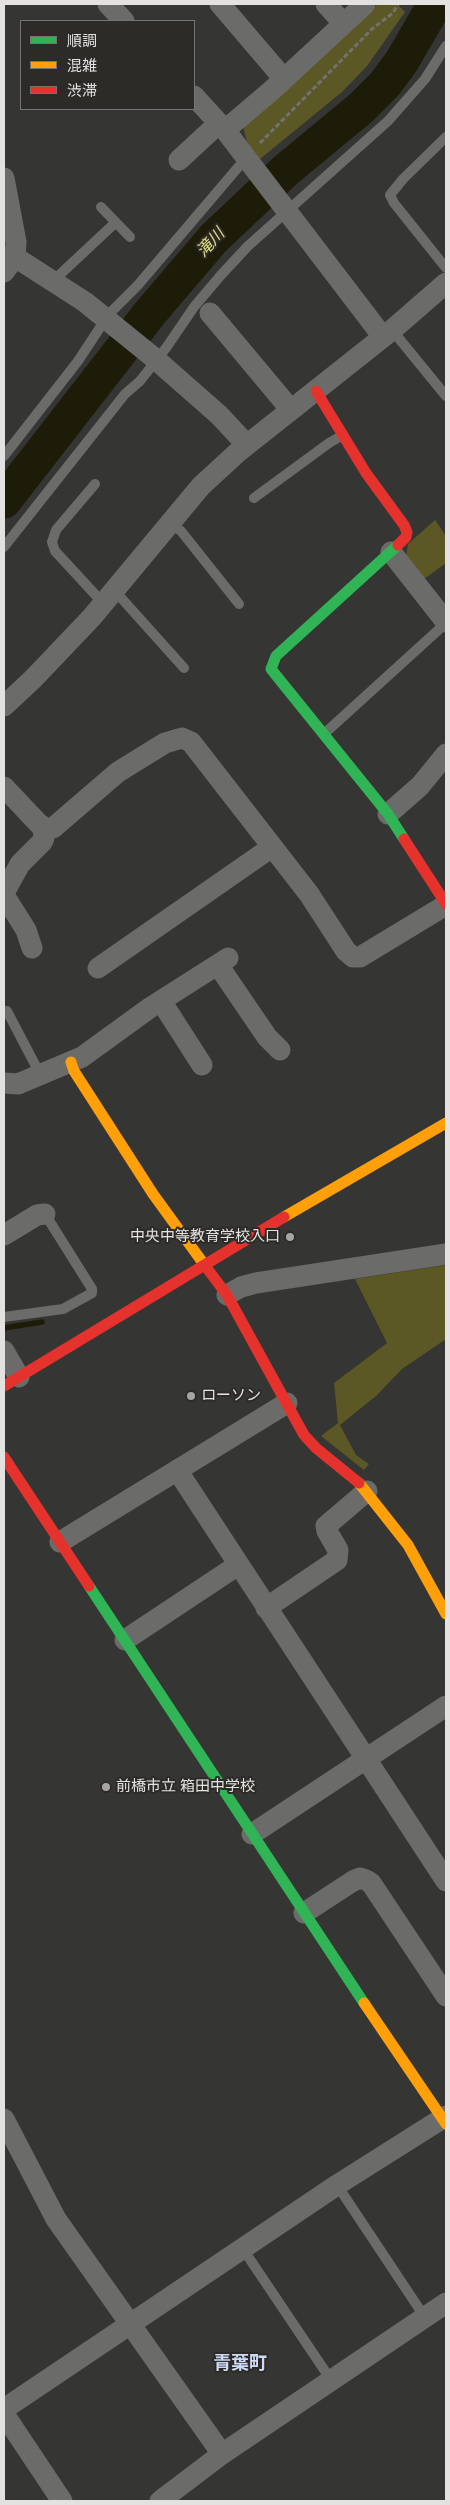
<!DOCTYPE html>
<meta charset="utf-8">
<style>
body{margin:0}
#map{position:relative;width:450px;height:2505px;overflow:hidden;background:#353533;font-family:"Open Sans","Noto Sans JP",sans-serif}
canvas{display:block}
.frame{position:absolute;inset:0;border:5px solid #e3e2e0;pointer-events:none}
.legend{position:absolute;left:20px;top:20px;width:175px;height:90px;box-sizing:border-box;background:#2c2b28;border:1px solid #757472;margin:0;padding:6px 9px;list-style:none;font-size:15px;color:#e3e2e0}
.legend li{display:flex;align-items:center;gap:10px;height:25px}
.legend b{width:25px;border:1px solid #757472}
</style>
<div id="map">
<canvas width="450" height="2505"></canvas>
<div class="frame"></div>
<ul class="legend">
<li><b style="height:6px;background:#30b455"></b>順調</li>
<li><b style="height:6px;background:#ff9f0a"></b>混雑</li>
<li><b style="height:6px;background:#e5322d"></b>渋滞</li>
</ul>
</div>
<script>
const context = document.querySelector('canvas').getContext('2d');
context.lineJoin = 'round';
function fillPath(path, color) {
  context.fillStyle = color;
  context.fill(path, 'evenodd');
}
function shape(rows) {
  const path = new Path2D();
  for (const r of rows) {
    path.moveTo(r[0], r[1]);
    for (let i = 2; i < r.length; i += 2) path.lineTo(r[i], r[i + 1]);
  }
  return path;
}
function stroke(path, color, width, dash) {
  context.strokeStyle = color;
  context.lineWidth = width;
  context.lineCap = dash ? 'butt' : 'round';
  context.setLineDash(dash || []);
  context.stroke(path);
}
function write(font, color, halo, rows, align = 'center') {
  context.font = font + ' "Open Sans","Noto Sans JP",sans-serif';
  context.lineWidth = 4;
  context.setLineDash([]);
  context.textBaseline = 'middle';
  context.strokeStyle = halo;
  context.fillStyle = color;
  for (const [text, x, y, turn = 0] of rows) {
    context.save();
    context.translate(x, y);
    context.rotate((+turn || 0) * Math.PI / 180);
    context.textAlign = isNaN(turn) ? turn : align;
    if (halo) context.strokeText(text, 0, 0);
    context.fillText(text, 0, 0);
    context.restore();
  }
}
fillPath(shape([
 [378,4,397,4,405,12,367,66,342,92,260,159,247,142,243,126],
 [435,520,446,536,446,563,424,579,406,556,408,544],
 [446,1265,446,1339,402,1369,376,1396,340,1425,356,1455,369,1464,364,1470,321,1436,338,1423,334,1383,387,1343,355,1279]
]), '#5b5825');
stroke(shape([
 [4,1328,42,1322]
]), '#1d1c09', 5.5);
stroke(shape([
 [4,501,150,313,214,238,286,170,361,108,385,84,402,61,435,4]
]), '#1d1c09', 35);
stroke(shape([
 [260,143,372,29,393,13,398,4]
]), '#727270', 3, [5, 2.5]);
stroke(shape([
 [446,137,403,179,390,195,394,203,446,268],
 [101,207,130,237],
 [54,280,115,223],
 [392,330,446,396],
 [4,456,78,361,109,314,138,285,246,158],
 [95,484,56,530,52,542,55,551,103,603],
 [254,498,329,443,343,435],
 [170,523,181,531,239,604],
 [4,547,125,394,140,381,166,348,194,307,221,275,248,246,388,121,425,79,446,46],
 [114,590,184,668],
 [325,733,446,623],
 [7,1011,40,1074],
 [4,1317,63,1309,92,1293,92,1289,45,1214],
 [337,2185,424,2316],
 [243,2249,331,2380]
]), '#6b6b69', 10);
stroke(shape([
 [108,4,124,21],
 [220,4,284,79],
 [326,4,343,23],
 [365,4,271,91,225,130,383,337],
 [194,96,225,130],
 [179,160,219,123],
 [4,178,16,242,15,257,4,272],
 [15,257,85,302,153,357,219,415,247,445],
 [210,313,291,410],
 [391,552,446,622],
 [4,706,33,679,92,617,201,486,238,452,392,330,446,283],
 [4,787,39,824,47,829,53,828,118,772,165,743,182,738,191,742,309,894,346,951,353,957,360,957,446,905],
 [388,814,420,786,446,754],
 [4,893,20,864,42,842,44,838,43,827],
 [4,895,26,930,32,948],
 [218,965,267,1037,280,1050],
 [98,968,272,847],
 [161,1001,202,1065],
 [4,1083,18,1084,82,1057,151,1007,228,958],
 [4,1235,37,1215,45,1214],
 [227,1295,241,1287,256,1283,446,1254],
 [4,1351,19,1377],
 [177,1470,446,1881],
 [60,1542,287,1403],
 [266,1608,337,1560,338,1550,327,1531,326,1526,367,1491],
 [125,1640,238,1565],
 [252,1834,446,1706],
 [304,1913,353,1881,360,1878,366,1880,371,1883,446,1996],
 [4,2119,56,2219,222,2454],
 [4,2409,337,2185,446,2116],
 [4,2414,62,2501],
 [160,2501,222,2454,446,2303]
]), '#6b6b69', 21);
stroke(shape([
 [398,545,276,656,271,669,388,814,404,839],
 [89,1586,364,2003]
]), '#30b455', 11);
stroke(shape([
 [71,1062,74,1071,153,1194,206,1267],
 [284,1217,446,1123],
 [359,1483,408,1545,446,1614],
 [364,2003,446,2124]
]), '#ff9f0a', 11);
stroke(shape([
 [316,391,366,473,404,525,407,532,406,537,398,545],
 [404,839,446,904],
 [206,1267,227,1295,304,1435,316,1448,359,1483],
 [4,1386,284,1217],
 [4,1457,89,1586]
]), '#e5322d', 11);
for (const [x, y, r, color] of [
 [290,1237,5,"#a6a5a3"],
 [191,1396,5,"#a6a5a3"],
 [106,1787,5,"#a6a5a3"]
]) {
  const dot = new Path2D();
  dot.arc(x, y, r, 0, 2 * Math.PI);
  context.fillStyle = color;
  context.fill(dot);
  stroke(dot, '#2c2b28', 2);
}
write('15px', '#e3e2e0', '#2c2b28', [
 ["中央中等教育学校入口",280,1237,"right"],
 ["ローソン",201,1396],
 ["前橋市立 箱田中学校",116,1787]
], 'left');
write('italic 16px', '#e5e181', '#2c2b28', [
 ["滝川",211,243,-47]
]);
write('bold 18px', '#cddaf5', '#2c2b28', [
 ["青葉町",240,2364]
]);
</script>
